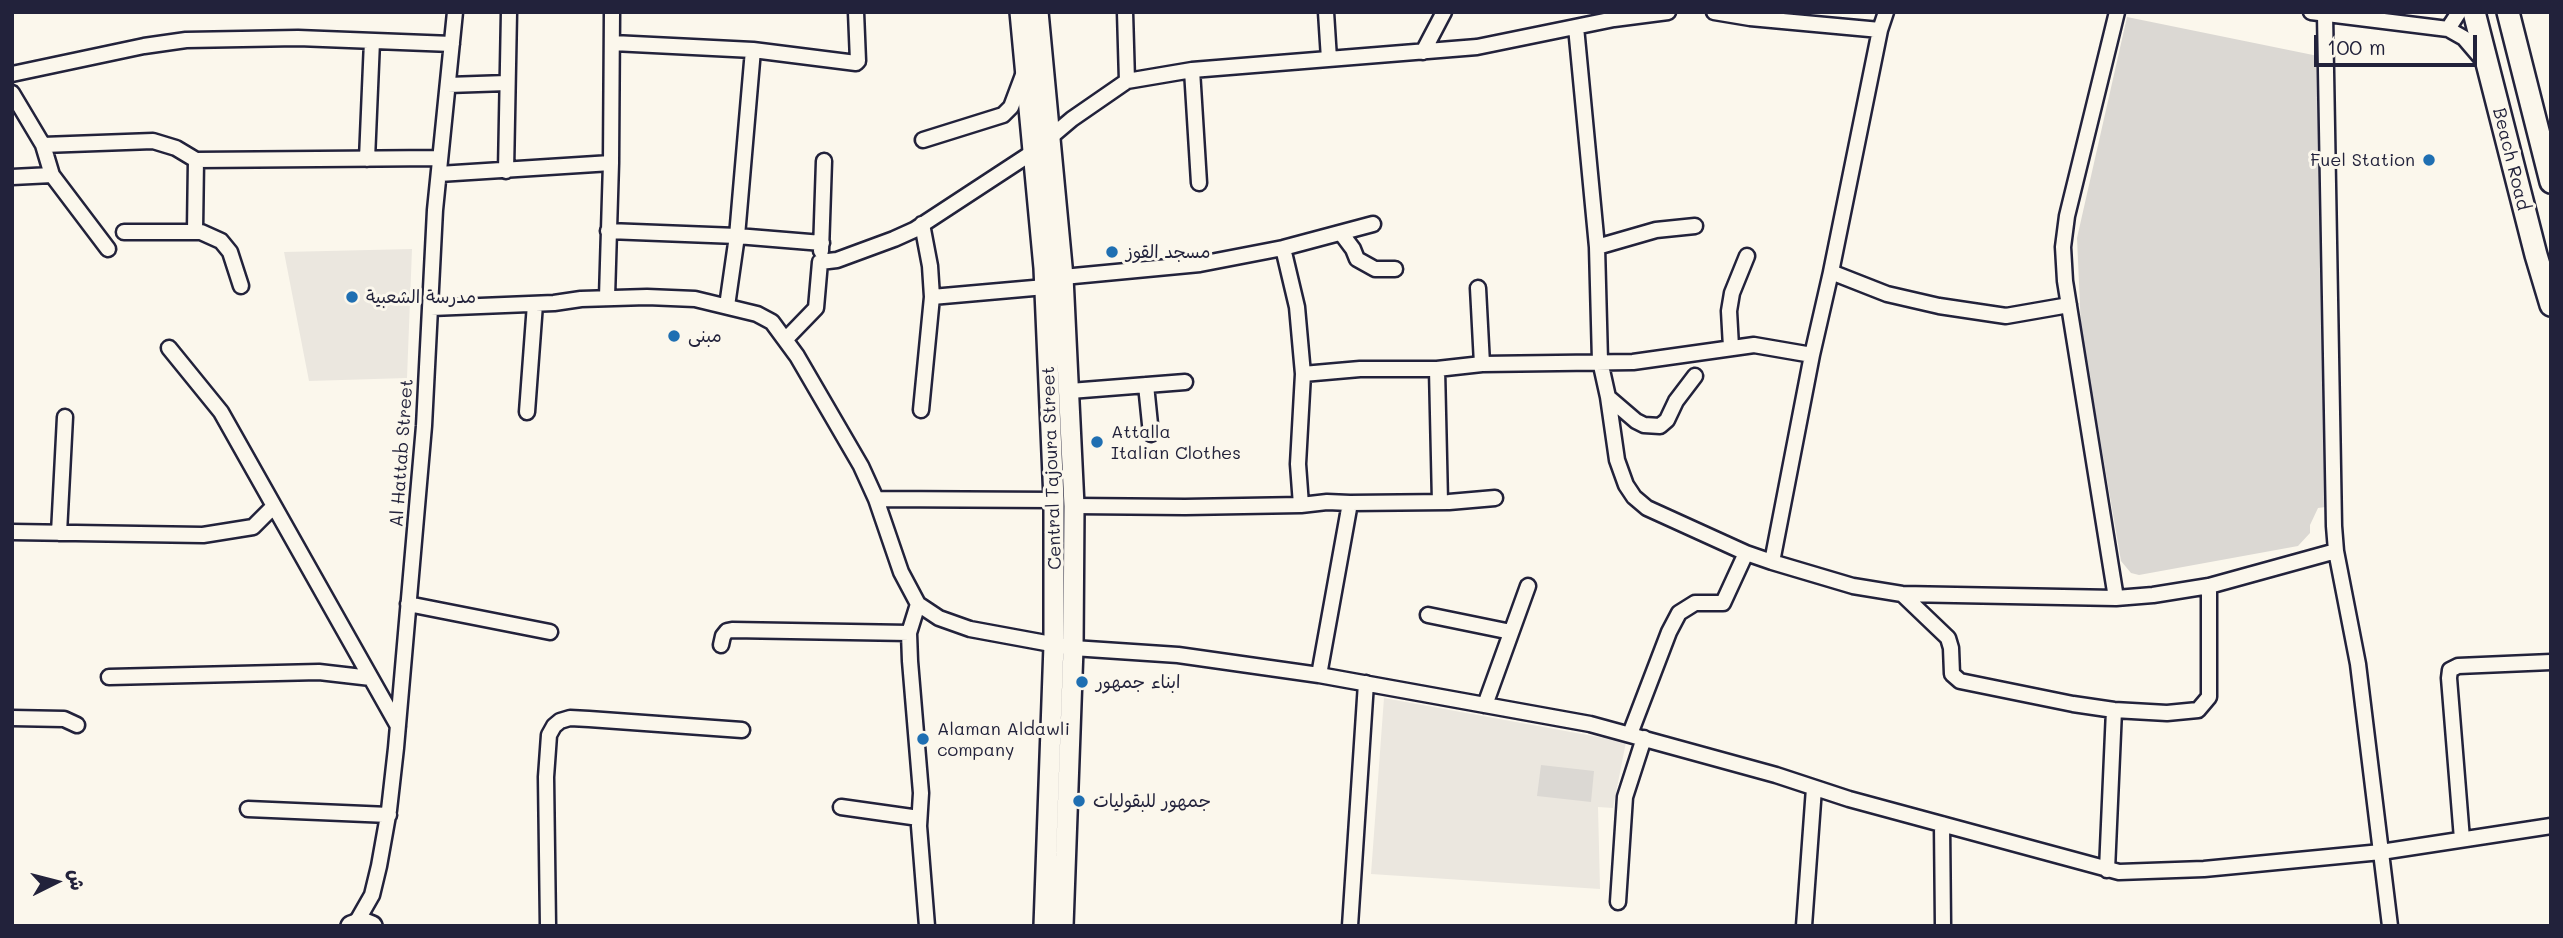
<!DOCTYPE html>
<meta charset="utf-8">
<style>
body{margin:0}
#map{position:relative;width:2563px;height:938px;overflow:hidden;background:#fbf7ec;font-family:Mali,"Playpen Sans Arabic",sans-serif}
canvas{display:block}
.frame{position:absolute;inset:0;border:14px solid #22223b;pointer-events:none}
.north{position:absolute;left:21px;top:847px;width:70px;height:70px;-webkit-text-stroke:5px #fbf7ec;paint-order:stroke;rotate:84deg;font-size:19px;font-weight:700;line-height:28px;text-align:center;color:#22223b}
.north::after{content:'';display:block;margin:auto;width:24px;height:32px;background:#22223b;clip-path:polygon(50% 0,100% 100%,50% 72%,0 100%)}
.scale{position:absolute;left:2314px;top:35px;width:163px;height:32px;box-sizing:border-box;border:4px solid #22223b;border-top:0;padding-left:9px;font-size:21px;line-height:24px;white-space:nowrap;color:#22223b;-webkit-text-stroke:5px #fbf7ec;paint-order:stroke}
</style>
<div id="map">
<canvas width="2563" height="938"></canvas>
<div class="frame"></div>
<div class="north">ش</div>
<div class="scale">100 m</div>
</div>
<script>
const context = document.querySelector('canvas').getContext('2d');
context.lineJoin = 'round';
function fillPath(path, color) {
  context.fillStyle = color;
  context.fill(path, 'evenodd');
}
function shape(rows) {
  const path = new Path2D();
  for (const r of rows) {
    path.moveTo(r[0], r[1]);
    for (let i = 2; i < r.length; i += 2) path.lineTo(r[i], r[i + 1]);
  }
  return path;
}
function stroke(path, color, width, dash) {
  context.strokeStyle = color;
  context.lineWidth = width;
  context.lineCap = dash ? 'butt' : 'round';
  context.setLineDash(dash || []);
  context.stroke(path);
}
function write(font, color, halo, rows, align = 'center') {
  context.font = font + ' Mali,"Playpen Sans Arabic",sans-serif';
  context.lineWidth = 6;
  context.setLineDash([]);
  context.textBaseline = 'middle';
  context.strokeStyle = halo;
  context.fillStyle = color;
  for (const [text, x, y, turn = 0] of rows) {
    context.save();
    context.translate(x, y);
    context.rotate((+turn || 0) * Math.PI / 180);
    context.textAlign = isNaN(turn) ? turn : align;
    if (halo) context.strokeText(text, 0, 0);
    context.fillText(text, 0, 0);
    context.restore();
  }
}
fillPath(shape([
 [412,249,407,378,309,381,284,252],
 [1384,698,1626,742,1613,808,1598,807,1600,889,1371,874]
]), '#ebe7df');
fillPath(shape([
 [2127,17,2318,56,2320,94,2326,507,2318,508,2310,525,2310,533,2298,546,2139,575,2131,573,2121,561,2094,404,2089,396,2081,329,2077,238],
 [1541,765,1594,771,1591,802,1537,796]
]), '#dbd8d3');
const minor = shape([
 [1125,12,1127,81],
 [1326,12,1329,59],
 [1714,12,1750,18,1880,30],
 [2311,12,2448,29,2464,38,2482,59],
 [2325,14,2334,526,2336,551,2358,664,2390,926],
 [1576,27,1597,247,1600,361,1608,397,1617,460,1626,485,1634,497,1647,508,1746,553,1772,562,1853,586,1902,594,2116,598,2153,595,2209,586,2336,551],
 [2448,29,2459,12],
 [613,43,753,50,856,63,858,61,856,12],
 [1423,52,1444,12],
 [1192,70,1199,183],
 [12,74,144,46,186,40,298,38,452,44],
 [448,85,507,83],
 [12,93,43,145,52,175,108,249],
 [923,140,1003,115,1011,107,1023,75],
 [43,145,153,141,176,148,196,160,440,158],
 [367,159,372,41],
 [506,171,509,12],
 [439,174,611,163],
 [12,177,52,175],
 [195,230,196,160],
 [608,231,737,236,822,243],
 [124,232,201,232,221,241,230,252,241,286],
 [1341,233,1353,249,1357,259,1375,269,1395,269],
 [1597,247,1656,230,1695,226],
 [1283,248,1297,307,1303,374,1298,464,1301,505],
 [821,251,824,161],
 [1831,272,1880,30,1886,12],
 [1063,277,1200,264,1283,248,1373,224],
 [1478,288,1482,364],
 [607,297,611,163,612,12],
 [932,297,1045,287],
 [727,306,737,236,753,50],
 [431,308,554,303,581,299,647,297,695,299,757,314,772,322,797,356,861,466,876,499,901,572,918,604,939,618,970,629,1073,648,1178,655,1319,675,1590,724,1776,775,1849,799,2119,872,2204,869,2381,852,2551,826],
 [786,339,816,308,820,262,837,260,894,239,914,230,1033,152,1072,119,1127,81,1192,70,1477,47,1614,19,1668,12],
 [1731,347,1729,311,1732,293,1747,256],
 [169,348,221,412,398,726],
 [1437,369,1440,502],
 [1303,374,1360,369,1437,369,1482,364,1633,362,1754,345,1812,355],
 [1146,385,1151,434],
 [1070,391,1185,382],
 [1608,397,1636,421,1644,425,1660,426,1667,420,1676,401,1695,376],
 [921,410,932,297,930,266,922,224],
 [527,412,535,304],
 [876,499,1054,500],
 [1350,503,1449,502,1495,498],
 [1074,506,1185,507,1301,505,1327,502,1350,503,1319,675],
 [12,532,203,535,253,527,274,506],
 [59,533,65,417],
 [1772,562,1812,355,1831,272,1887,294,1939,306,2006,316,2069,305],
 [1902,594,1948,638,1951,648,1952,674,1960,681,2073,704,2114,710,2167,713,2198,710,2209,697,2209,586],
 [2116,598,2065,281,2063,247,2067,216,2117,12],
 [408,604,550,632],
 [918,604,909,633,910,661,921,793,919,826,927,926],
 [1428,615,1511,632],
 [721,645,723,636,727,631,732,630,909,633],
 [109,677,319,672,371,678],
 [1485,705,1528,586],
 [12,718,64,719,77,725],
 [1630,734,1669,632,1679,613,1695,603,1723,603,1746,553],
 [841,807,919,818],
 [248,809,389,815],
 [1942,824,1943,926],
 [2462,839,2449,678,2450,670,2458,666,2551,662],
 [2107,870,2114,710],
 [1618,902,1625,797,1644,738],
 [356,923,372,895,379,866,389,810,396,748,424,426,435,210,455,12],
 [548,926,546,777,549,735,554,726,560,721,570,718,589,719,742,730],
 [1350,926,1366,683],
 [1804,926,1814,788]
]);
const major = shape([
 [1020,12,1044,268,1054,500,1054,645,1044,926],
 [1038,12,1063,277,1074,506,1073,648,1063,926],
 [351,926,362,922,372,926]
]);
const highway = shape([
 [2474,12,2536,255,2551,305],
 [2508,12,2551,182]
]);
stroke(minor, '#22223b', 19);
stroke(major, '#22223b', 24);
stroke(highway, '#22223b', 26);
stroke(minor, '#fbf7ec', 14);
stroke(major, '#fbf7ec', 19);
stroke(highway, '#fbf7ec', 21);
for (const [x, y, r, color] of [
 [2429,160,7,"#1f6fb2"],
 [1112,252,7,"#1f6fb2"],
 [352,297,7,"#1f6fb2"],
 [674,336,7,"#1f6fb2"],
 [1097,442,7,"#1f6fb2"],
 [1082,682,7,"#1f6fb2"],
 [923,739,7,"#1f6fb2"],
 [1079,801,7,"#1f6fb2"]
]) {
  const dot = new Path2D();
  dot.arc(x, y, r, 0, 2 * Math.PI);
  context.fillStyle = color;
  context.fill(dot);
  stroke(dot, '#fbf7ec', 2.5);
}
write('18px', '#22223b', '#fbf7ec', [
 ["Beach Road",2511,159,76],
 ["Al Hattab Street",402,453,-86],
 ["Central Tajoura Street",1052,468,-92]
]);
write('18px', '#22223b', '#fbf7ec', [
 ["Fuel Station",2415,160,"right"],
 ["مسجد القوز",1126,252],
 ["مدرسة الشعبية",366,297],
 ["مبنى",688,336],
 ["Attalla",1111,432],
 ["Italian Clothes",1111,453],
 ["ابناء جمهور",1096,682],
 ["Alaman Aldawli",937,729],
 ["company",937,750],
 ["جمهور للبقوليات",1093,801]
], 'left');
</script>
